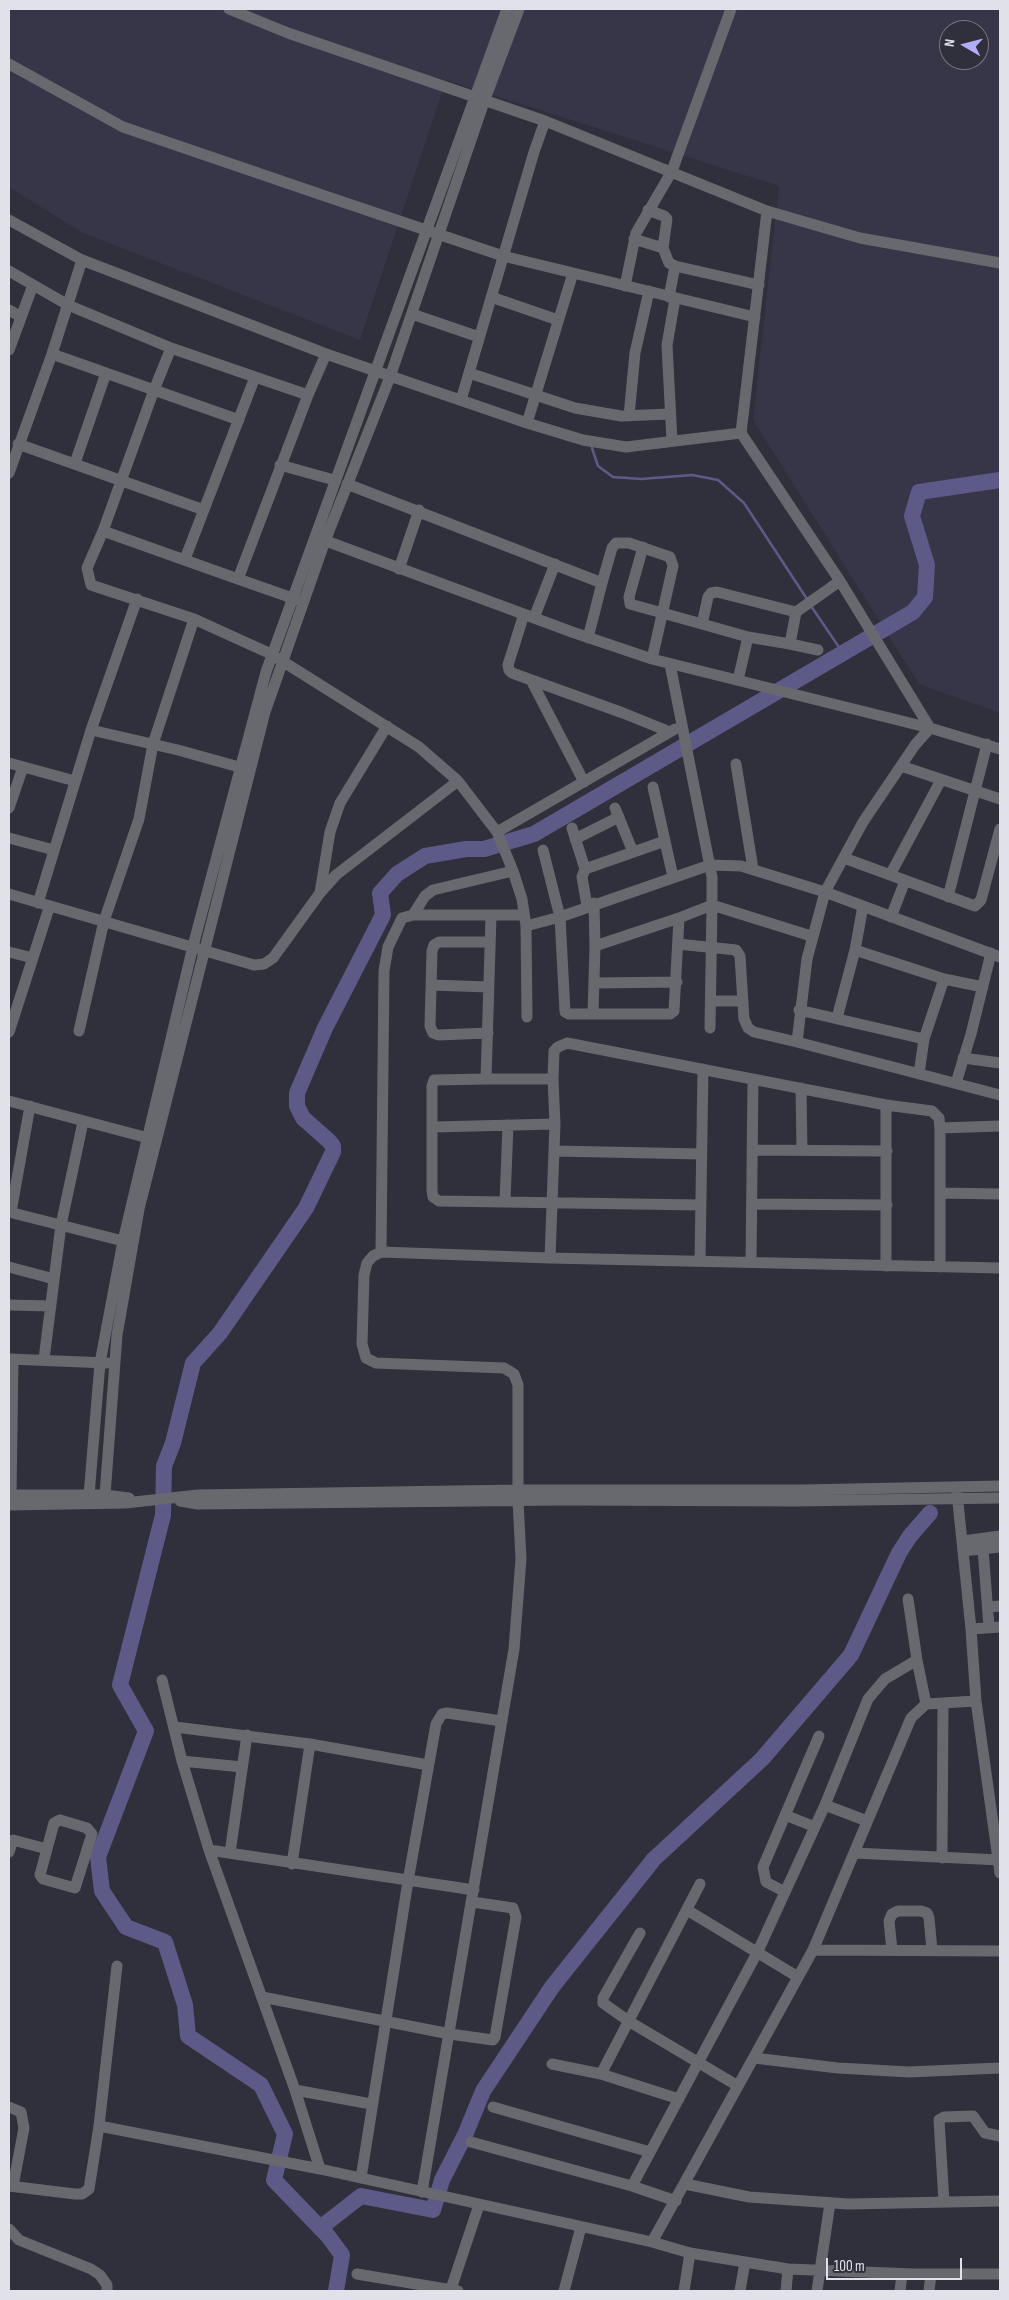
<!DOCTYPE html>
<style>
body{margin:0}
#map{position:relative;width:1009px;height:2300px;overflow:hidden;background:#30303c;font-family:"Sofia Sans Condensed",sans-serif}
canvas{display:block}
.frame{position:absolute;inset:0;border:10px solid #e1e1ea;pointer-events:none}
.north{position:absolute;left:939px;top:20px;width:50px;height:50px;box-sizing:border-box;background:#30303c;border:1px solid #777782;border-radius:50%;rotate:278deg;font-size:14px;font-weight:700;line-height:20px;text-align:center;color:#e1e1ea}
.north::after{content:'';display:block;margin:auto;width:18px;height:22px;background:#b2adf9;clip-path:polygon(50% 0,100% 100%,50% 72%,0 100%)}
.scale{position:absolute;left:826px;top:2258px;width:136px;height:22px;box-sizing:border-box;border:2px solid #e1e1ea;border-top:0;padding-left:6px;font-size:15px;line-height:18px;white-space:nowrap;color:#e1e1ea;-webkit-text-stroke:4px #30303c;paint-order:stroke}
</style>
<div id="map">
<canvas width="1009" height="2300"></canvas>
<div class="frame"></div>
<div class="north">N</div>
<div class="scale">100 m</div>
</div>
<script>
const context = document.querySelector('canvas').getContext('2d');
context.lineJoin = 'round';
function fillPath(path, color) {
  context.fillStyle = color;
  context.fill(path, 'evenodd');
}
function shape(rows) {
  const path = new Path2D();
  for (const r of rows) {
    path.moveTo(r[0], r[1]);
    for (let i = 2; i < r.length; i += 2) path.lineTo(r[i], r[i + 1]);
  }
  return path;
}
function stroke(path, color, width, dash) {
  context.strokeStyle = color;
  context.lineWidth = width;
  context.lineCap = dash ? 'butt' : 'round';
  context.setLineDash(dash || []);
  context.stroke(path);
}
fillPath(shape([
 [9,9,1000,9,1000,713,919,684,753,420,779,186,446,80,360,340,83,233,9,187],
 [949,30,979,30,979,60,949,60]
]), '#373649');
stroke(shape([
 [592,448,598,466,613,477,641,479,692,475,718,480,744,503,807,599],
 [811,606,843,653]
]), '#5d5a88', 2.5);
stroke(shape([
 [320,2228,361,2196,433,2210,442,2180,465,2135,483,2091,552,1987,654,1859,762,1759,851,1655,899,1553,910,1536,930,1513],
 [336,2291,342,2255,328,2236,274,2180,285,2134,261,2085,188,2036,185,2005,165,1942,126,1927,102,1891,98,1857,146,1731,120,1685,163,1515,164,1466,173,1443,193,1363,220,1333,306,1208,333,1152,333,1146,329,1141,303,1118,297,1106,297,1093,325,1028,383,915,380,893,397,874,425,856,466,849,484,849,534,834,913,612,925,597,927,565,912,516,919,492,1000,480]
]), '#5d5a88', 16);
stroke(shape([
 [229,9,288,33,545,121,767,211,860,238,1000,263],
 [9,64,123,127,325,196,503,256,755,317],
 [648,210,664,216,667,219,663,248],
 [9,220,82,260,326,354,527,423,583,440,626,447,741,433],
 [634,239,663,248,669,263,675,266,759,285],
 [9,271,68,305,171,348,154,390,103,531,87,568,91,585,194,619,271,654,419,747,458,781,497,832,513,871,522,899,526,926,527,1017],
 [625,286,636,233,672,171,731,9],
 [491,297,558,320],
 [669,297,675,266],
 [9,310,21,317],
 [412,314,479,337],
 [171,348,255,377],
 [9,350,33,285],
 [52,354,239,420],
 [469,373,575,408,621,416,670,414],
 [461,400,534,152,545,121],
 [629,416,635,353,649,291],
 [527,423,573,273],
 [672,441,667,345,675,299],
 [18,444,204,510],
 [75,463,106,373],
 [280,465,334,480],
 [9,473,52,354,82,260],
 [347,484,602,583,588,638],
 [103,531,238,579,308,395],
 [318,538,572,632,652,659,930,728,1000,749],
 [643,547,629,597,630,604,702,624],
 [185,559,255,377,308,395,326,354],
 [399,569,419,510],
 [238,579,298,600],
 [602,583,612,548,616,543,629,543,670,557,673,566,652,659],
 [796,612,840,581],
 [524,614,508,665,509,670,512,673,623,713,670,732],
 [534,618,555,564],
 [790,644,818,650],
 [531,680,584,782],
 [738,680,748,637,702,624,708,597,711,593,717,592,796,612,790,644,748,637],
 [91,730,178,750,239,767],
 [9,763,75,781],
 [736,764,753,869],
 [901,766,1000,799],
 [653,787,673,877],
 [9,808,23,767],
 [615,808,633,852],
 [572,828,585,869],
 [497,832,675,729],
 [9,838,54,850],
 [575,839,619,817],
 [543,850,560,917,565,1012,569,1014,670,1014,674,1011,679,918,712,905,712,877,670,664],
 [844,858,975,906,981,900,1000,829],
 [890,875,941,780],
 [320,893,330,832,340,803,387,726],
 [9,894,254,965,264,964,273,958,320,893,336,875,458,781],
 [948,897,987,744],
 [38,903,91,730,137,599],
 [594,903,595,946,679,918],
 [587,906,582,877,585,869,665,841],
 [413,915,425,896,433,890,513,871],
 [524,915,413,915,402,918,388,947,384,971,381,1252,550,1258,1000,1268],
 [491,916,486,1079,553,1079,554,1051,558,1047,567,1043,886,1105,932,1111,939,1118,940,1128,940,1267],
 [891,917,905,881],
 [526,926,560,917,710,865,741,866,825,892,1000,957],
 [678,944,736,950,740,956,744,1019,748,1028,754,1032,797,1042,807,959,825,892,863,822,915,745,930,728,840,581,741,433,767,211],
 [855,950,863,906],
 [9,952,33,958],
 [594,983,677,982],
 [431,985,489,987],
 [711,1001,743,1001],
 [799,1010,924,1039],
 [593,1014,595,946],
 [837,1018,855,950,944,979,983,987],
 [710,1028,712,905,811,936],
 [79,1031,104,921,139,819,153,744,194,619],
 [9,1032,49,908],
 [488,1033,438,1035,433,1033,430,1026,432,951,434,945,439,942,490,942],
 [797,1042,1000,1095],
 [963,1058,1000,1063],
 [919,1074,924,1039,944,979],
 [486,1079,434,1080,432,1086,432,1190,433,1197,439,1201,700,1205],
 [956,1083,971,1034,991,953],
 [801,1088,802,1150],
 [9,1101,152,1139],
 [886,1105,886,1266],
 [434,1127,555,1124],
 [940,1128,1000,1126],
 [752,1150,887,1151],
 [554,1151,701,1154],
 [940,1193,1000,1194],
 [505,1201,508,1125],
 [752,1204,887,1205],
 [9,1212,123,1241],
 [11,1212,30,1106],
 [381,1252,373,1256,367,1263,364,1275,362,1344,366,1358,376,1363,504,1368,514,1374,518,1385,518,1501,521,1559,514,1649,422,2192],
 [550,1258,555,1124,553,1079],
 [700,1261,703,1069],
 [751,1262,753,1079],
 [9,1267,54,1279],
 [9,1305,51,1306],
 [9,1359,107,1363],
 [44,1359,61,1225,83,1122],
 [957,1493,971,1629,976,1701,1000,1873],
 [9,1495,105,1495,129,1498],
 [11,1495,13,1359],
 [89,1495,100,1363,123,1241,193,946,266,672,507,9],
 [105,1495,117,1335,139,1209,265,712,325,541,390,377,485,99,519,9],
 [180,1501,198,1504,564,1500,796,1501,1000,1498],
 [9,1505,125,1503,198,1495,518,1490,801,1490,1000,1486],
 [963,1541,1000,1536],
 [983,1549,989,1627],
 [963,1551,1000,1547],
 [908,1599,917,1660,926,1704],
 [988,1607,1000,1606],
 [971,1629,1000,1627],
 [162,1680,182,1761,209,1850,295,2090,320,2169],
 [175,1727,310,1744,428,1765],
 [182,1761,242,1767],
 [825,1805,867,1821],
 [785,1815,815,1827],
 [60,1820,87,1828,92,1834,75,1888,43,1879,40,1875,54,1823,60,1820],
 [209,1850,474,1890],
 [9,1852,13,1840,47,1849],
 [230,1853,247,1735],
 [854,1853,1000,1860],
 [942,1858,943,1703],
 [292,1864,310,1744],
 [785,1892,766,1882,763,1867,819,1736],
 [687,1910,798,1977],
 [640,1933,603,1998,603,2003,630,2022,738,2086],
 [813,1950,1000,1951],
 [892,1950,889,1921,892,1914,898,1911,921,1911,927,1913,929,1918,932,1950],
 [262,1997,450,2034,493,2040,495,2037,516,1917,513,1908,472,1902],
 [754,2058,838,2068,909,2072,1000,2068],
 [552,2064,601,2074,679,2099],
 [601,2074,700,1884],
 [295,2090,371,2104],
 [9,2107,21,2112,24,2128,13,2186],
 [493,2107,650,2152],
 [99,2126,320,2169,652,2242,690,2253,788,2269,914,2274,1000,2274],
 [471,2142,632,2186,676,2201],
 [361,2178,408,1881,436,1724,442,1714,447,1713,502,1721],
 [685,2184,749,2197,848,2204,1000,2201],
 [9,2186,75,2194,82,2194,89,2189,99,2126,117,1966],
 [632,2186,758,1951,825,1805,868,1699,885,1679,917,1660],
 [944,2202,939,2120,944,2117,973,2116,985,2133,1000,2136],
 [9,2229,19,2240,91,2269,100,2275,107,2285,107,2291],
 [652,2242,813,1950,911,1718,926,1704,976,1701],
 [357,2274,458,2291],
 [451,2289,479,2205],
 [564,2291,581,2227],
 [684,2291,690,2253],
 [740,2291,745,2262],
 [786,2291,788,2269],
 [817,2291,830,2203],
 [900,2291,902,2274],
 [929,2291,931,2274]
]), '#68686f', 11);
</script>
